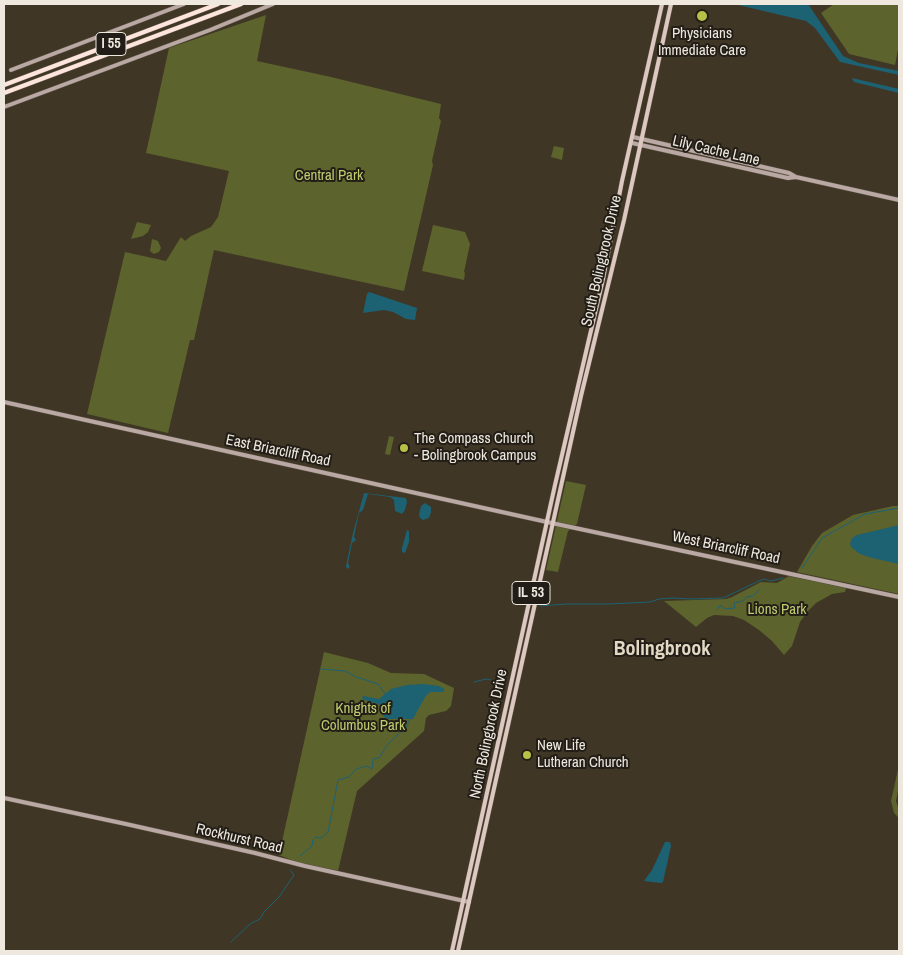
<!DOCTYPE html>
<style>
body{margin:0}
#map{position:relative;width:903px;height:955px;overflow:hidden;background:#3f3625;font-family:"Archivo Narrow",sans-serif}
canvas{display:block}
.frame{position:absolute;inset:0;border:5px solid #eee8de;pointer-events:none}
</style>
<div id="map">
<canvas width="903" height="955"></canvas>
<div class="frame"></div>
</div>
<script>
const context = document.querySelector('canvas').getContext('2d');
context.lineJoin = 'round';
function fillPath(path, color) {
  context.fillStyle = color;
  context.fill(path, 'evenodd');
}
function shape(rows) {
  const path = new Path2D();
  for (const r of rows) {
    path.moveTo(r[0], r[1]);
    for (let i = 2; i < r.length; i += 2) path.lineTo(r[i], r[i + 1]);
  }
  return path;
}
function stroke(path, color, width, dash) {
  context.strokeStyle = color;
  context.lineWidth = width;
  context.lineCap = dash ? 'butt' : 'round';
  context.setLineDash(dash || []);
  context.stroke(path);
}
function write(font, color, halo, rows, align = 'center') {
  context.font = font + ' "Archivo Narrow",sans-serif';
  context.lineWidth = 4;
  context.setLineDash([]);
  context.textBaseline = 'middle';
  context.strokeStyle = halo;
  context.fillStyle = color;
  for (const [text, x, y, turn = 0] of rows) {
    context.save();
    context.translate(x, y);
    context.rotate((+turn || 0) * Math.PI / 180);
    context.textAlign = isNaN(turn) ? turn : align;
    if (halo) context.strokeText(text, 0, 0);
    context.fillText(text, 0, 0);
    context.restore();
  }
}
fillPath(shape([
 [834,4,899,4,899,44,895,65,849,54,821,13],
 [266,15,257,61,331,77,441,104,439,118,441,121,432,161,433,165,404,291,214,250,194,340,190,340,168,433,87,414,125,252,166,261,181,237,185,241,191,236,211,227,218,217,229,171,146,153,169,48],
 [554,146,564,148,562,160,551,157],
 [137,222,151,225,148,232,143,236,131,239],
 [433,225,465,232,470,244,464,272,465,273,464,280,422,271],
 [152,239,158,241,161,248,159,252,154,254,150,251],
 [389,436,394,437,390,455,385,454],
 [566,481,586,485,577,524,568,531,558,572,546,570],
 [893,506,899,506,899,594,797,572,812,546,822,533,853,515],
 [789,576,846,588,845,592,832,594,816,603,808,611,800,622,792,646,784,655,772,641,759,630,744,620,733,616,714,615,707,618,696,627,664,601,726,599,732,597,761,582,777,583],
 [324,652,368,663,391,673,424,674,454,688,451,706,446,711,429,715,426,718,424,731,357,791,338,871,296,862,279,855],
 [899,765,899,786,896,801,899,810,899,818,894,813,891,801]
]), '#5c632c');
fillPath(shape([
 [734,4,808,4,843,56,859,63,899,71,899,75,840,62,815,28,806,21],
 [852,78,899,89,899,93,854,82],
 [369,292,417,308,415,320,406,319,393,312,384,310,363,313,367,294],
 [364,493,406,498,407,502,405,510,402,514,395,511,394,500,390,497,368,494,363,510,359,513,354,537,356,540,352,543,348,563,350,567,347,569,346,566,353,533],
 [425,503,431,507,431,512,429,518,423,520,420,518,419,514,421,506],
 [899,525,899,564,872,558,860,554,852,548,850,544,852,538,857,535],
 [407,530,409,531,409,542,405,553,402,552,402,548],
 [423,684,439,686,444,689,444,692,430,692,425,697,413,719,388,719,384,717,381,707,378,704,362,699,363,696,379,699,391,689,407,685],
 [665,842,670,842,671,846,663,882,661,883,644,881,652,870]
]), '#1d6273');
stroke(shape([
 [802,568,822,538,865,514,899,508],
 [540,606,567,604,609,604,650,602,659,599,672,598,691,599,723,598,759,581,764,579,771,581,783,578],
 [717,610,719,606,722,606,725,609,735,608,734,603,743,601,746,597,753,596,759,590],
 [321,669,345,671,356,677,378,684,386,695],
 [474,682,486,679,505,683],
 [300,856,312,846,313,840,316,837,321,838,328,832,338,780,349,777,356,769,367,766,372,769,373,759,379,758,387,745,407,726,410,719],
 [231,942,250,924,260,919,264,912,279,897,294,875,290,870]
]), '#1d6273', 1);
const secondary = shape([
 [11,70,184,4],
 [4,107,210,30,273,4],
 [633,137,789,173,796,177,899,200],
 [632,143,788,178,796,177],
 [4,402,547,522,899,597],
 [4,798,126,824,255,853,305,866,469,902]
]);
const primary = shape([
 [452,951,555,485,603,279,622,181,662,4],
 [458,951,581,396,624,220,671,4]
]);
const highway = shape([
 [4,85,218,4],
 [4,93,241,4]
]);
stroke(secondary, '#5b5243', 5);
stroke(primary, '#5b5243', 5);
stroke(highway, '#5b5243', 5.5);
stroke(secondary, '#b9a8a3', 4);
stroke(primary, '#ddc7c1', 4);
stroke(highway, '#fde4dc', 4.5);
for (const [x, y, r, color] of [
 [702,16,6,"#b7c147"],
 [404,448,5,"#b7c147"],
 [527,755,5,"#b7c147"]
]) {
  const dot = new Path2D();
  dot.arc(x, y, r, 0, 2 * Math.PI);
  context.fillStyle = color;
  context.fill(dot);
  stroke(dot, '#221e17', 2);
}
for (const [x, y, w] of [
 [111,44,30],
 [531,593,38]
]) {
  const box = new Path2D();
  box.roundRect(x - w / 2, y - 11.5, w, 23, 4);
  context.fillStyle = '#221e17';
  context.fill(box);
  stroke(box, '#eee8de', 1);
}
write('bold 14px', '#eee8de', null, [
 ["I 55",111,44],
 ["IL 53",531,593]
]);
write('15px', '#eee8de', '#221e17', [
 ["Physicians",702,34,"center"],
 ["Immediate Care",702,51,"center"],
 ["The Compass Church",414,439],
 ["- Bolingbrook Campus",414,456],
 ["New Life",537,746],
 ["Lutheran Church",537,763]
], 'left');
write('15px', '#eee8de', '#221e17', [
 ["Lily Cache Lane",716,151,13],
 ["South Bolingbrook Drive",602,261,-77],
 ["East Briarcliff Road",278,451,12],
 ["West Briarcliff Road",726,548,12],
 ["North Bolingbrook Drive",489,734,-78],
 ["Rockhurst Road",239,839,13]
]);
write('15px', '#c0cc6e', '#221e17', [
 ["Central Park",329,176],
 ["Lions Park",777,610],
 ["Knights of",363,709],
 ["Columbus Park",363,726]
]);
write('bold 20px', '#e3d8c3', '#221e17', [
 ["Bolingbrook",662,650]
]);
</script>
